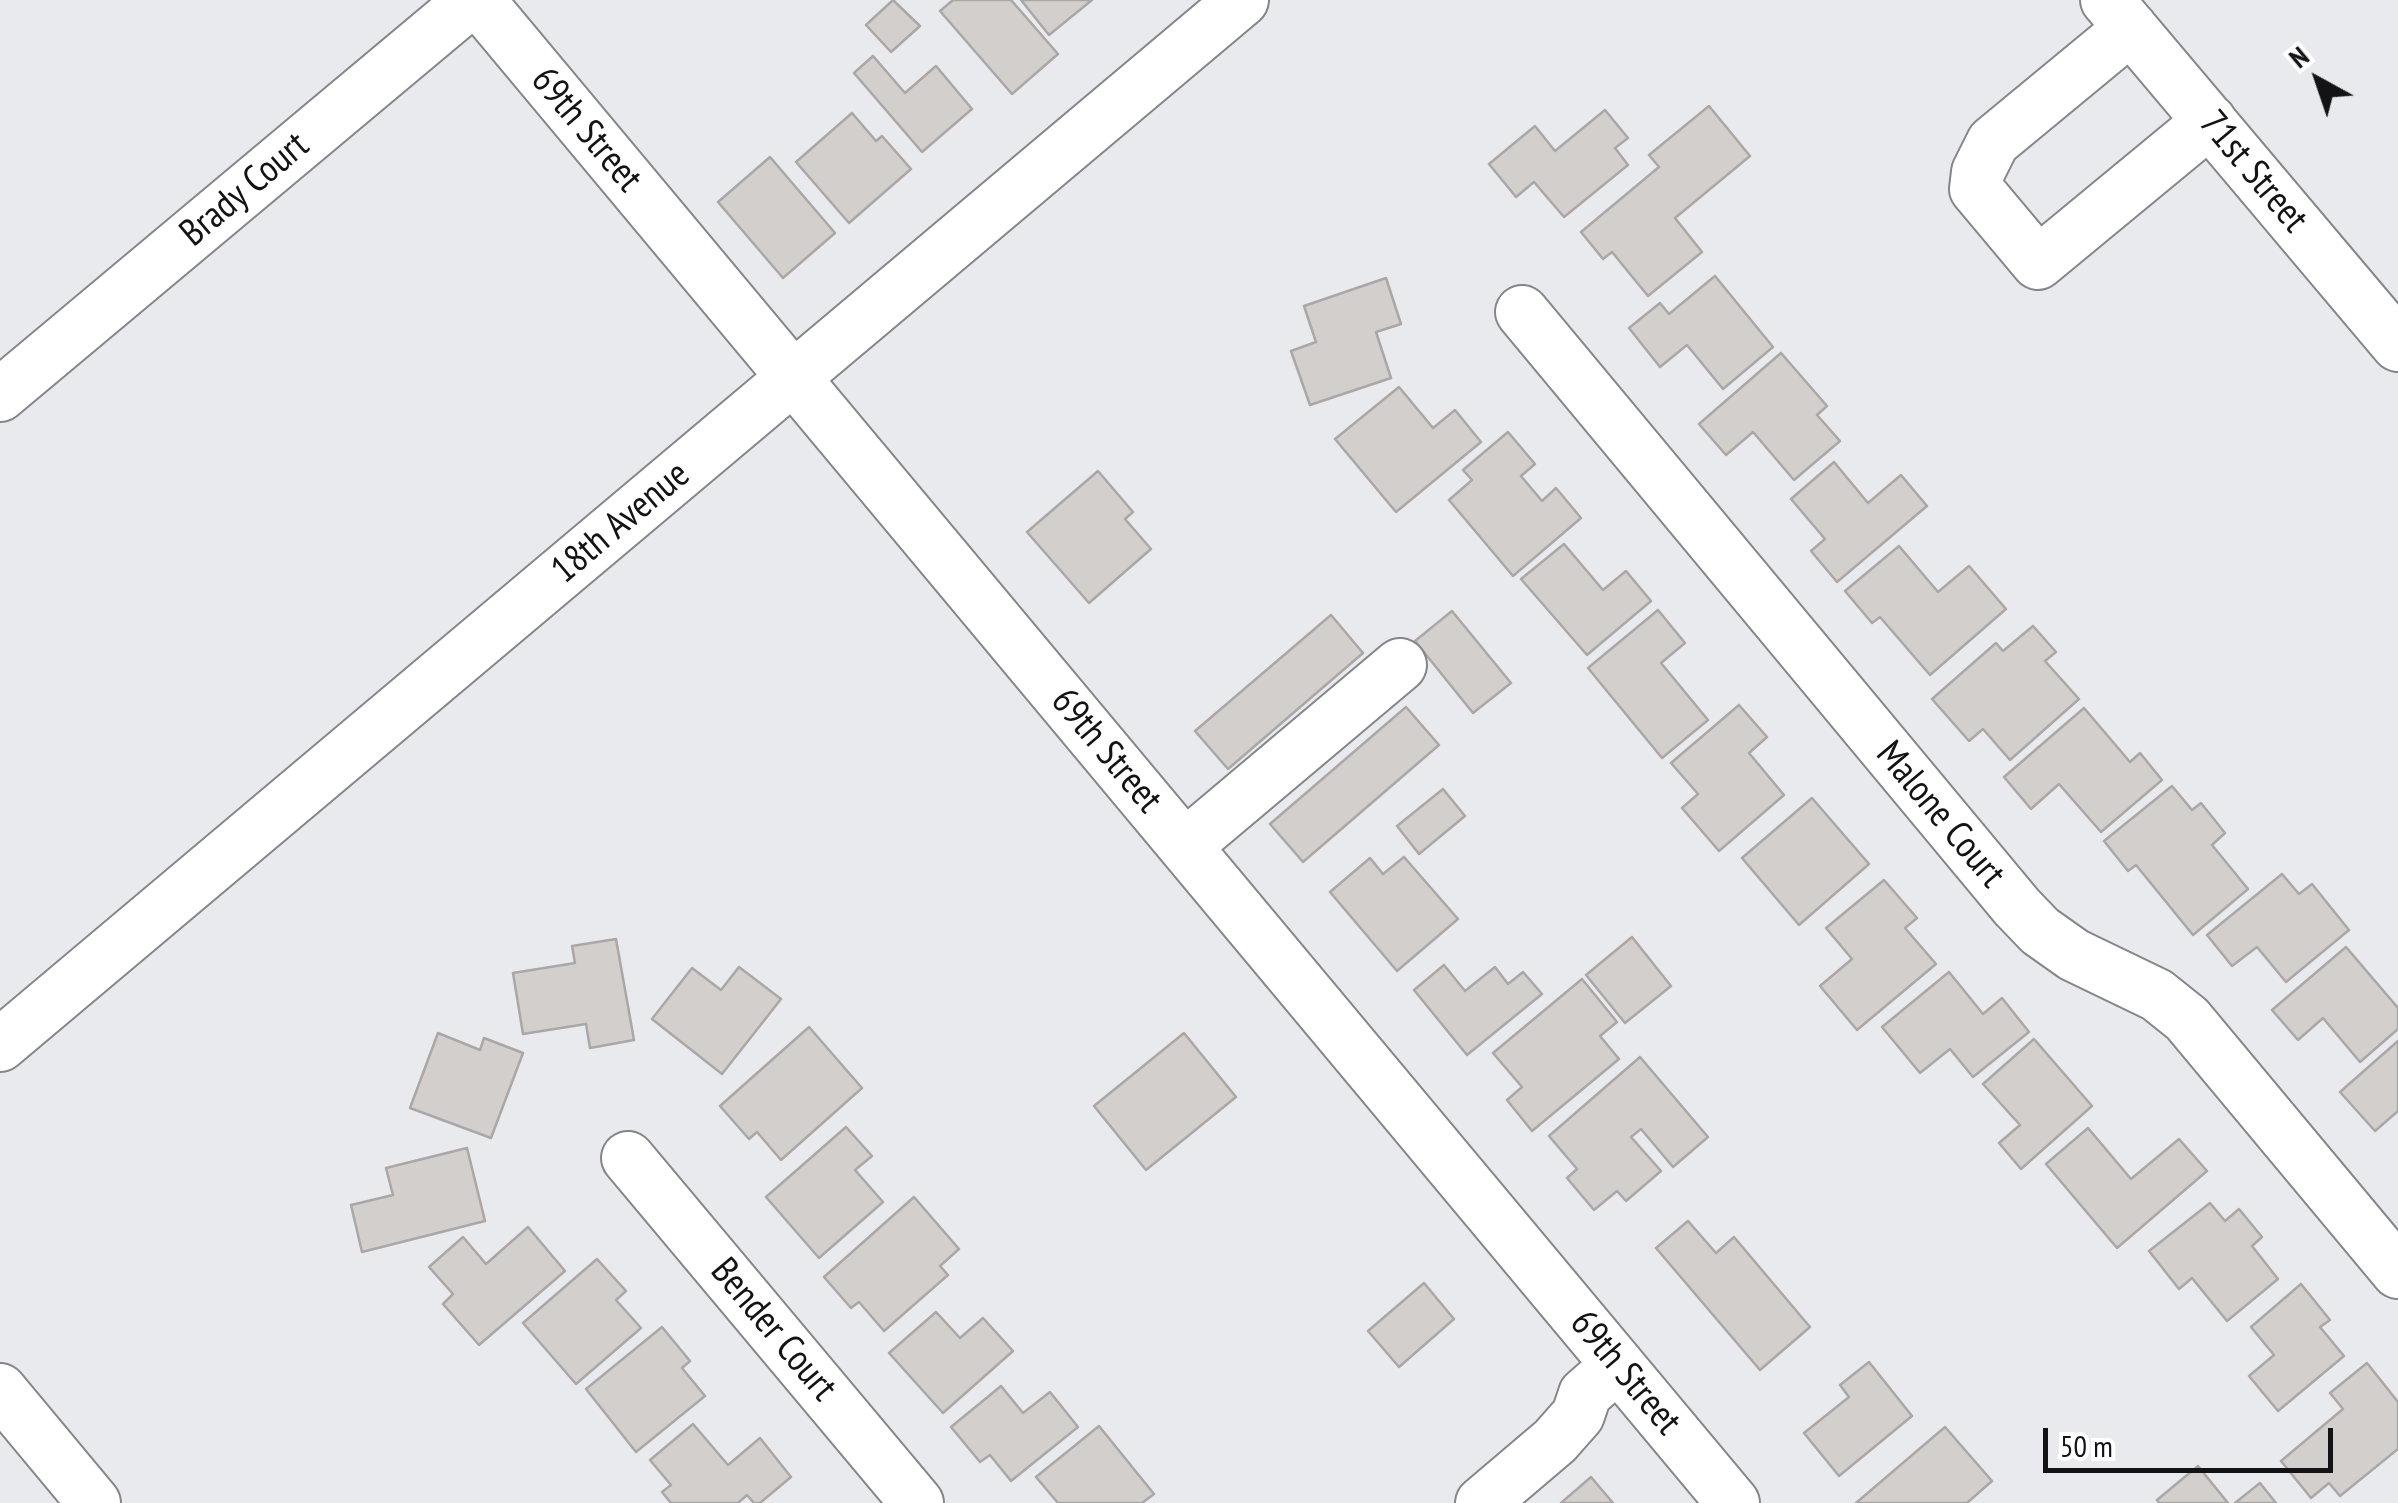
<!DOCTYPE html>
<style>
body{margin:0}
#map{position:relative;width:2398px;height:1503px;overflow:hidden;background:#e8eaed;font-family:"PT Sans Narrow",sans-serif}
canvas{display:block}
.north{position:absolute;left:2268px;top:30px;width:100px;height:100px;-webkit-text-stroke:8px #fff;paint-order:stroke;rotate:320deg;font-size:28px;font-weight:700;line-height:40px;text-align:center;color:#131315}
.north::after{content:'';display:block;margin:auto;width:35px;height:45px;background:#131315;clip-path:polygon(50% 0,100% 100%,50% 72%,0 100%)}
.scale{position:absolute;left:2043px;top:1428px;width:290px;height:45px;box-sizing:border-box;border:5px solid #131315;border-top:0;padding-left:12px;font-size:30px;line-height:35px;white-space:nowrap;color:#131315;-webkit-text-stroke:8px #fff;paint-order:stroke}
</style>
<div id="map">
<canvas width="2398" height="1503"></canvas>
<div class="north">N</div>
<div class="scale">50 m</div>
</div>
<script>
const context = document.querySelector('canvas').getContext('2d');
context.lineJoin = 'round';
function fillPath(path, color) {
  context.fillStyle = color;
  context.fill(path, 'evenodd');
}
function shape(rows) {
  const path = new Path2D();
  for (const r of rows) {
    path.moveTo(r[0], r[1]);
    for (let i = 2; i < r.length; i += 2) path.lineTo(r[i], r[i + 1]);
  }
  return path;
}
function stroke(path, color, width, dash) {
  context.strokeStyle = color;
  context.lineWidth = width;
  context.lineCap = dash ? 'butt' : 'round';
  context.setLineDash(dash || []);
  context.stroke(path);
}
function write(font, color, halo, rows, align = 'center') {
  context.font = font + ' "PT Sans Narrow",sans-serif';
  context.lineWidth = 8;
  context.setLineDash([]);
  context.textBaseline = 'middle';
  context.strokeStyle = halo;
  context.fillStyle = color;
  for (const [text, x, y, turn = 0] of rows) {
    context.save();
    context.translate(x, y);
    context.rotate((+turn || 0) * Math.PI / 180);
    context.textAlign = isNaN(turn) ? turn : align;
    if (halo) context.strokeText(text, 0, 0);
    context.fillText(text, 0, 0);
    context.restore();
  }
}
const building = shape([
 [893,0,920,26,891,52,866,25,893,0],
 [953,0,1011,0,1058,54,1012,94,940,11,953,0],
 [1021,0,1092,0,1049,35,1021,0],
 [873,56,905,93,936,66,972,109,922,152,854,73,873,56],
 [1709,106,1750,156,1675,218,1702,252,1648,296,1612,252,1603,259,1581,232,1659,167,1649,155,1709,106],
 [1605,110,1628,138,1615,148,1628,165,1564,217,1534,182,1516,197,1489,164,1535,126,1555,151,1605,110],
 [852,113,876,141,882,136,911,169,849,223,796,162,852,113],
 [770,157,835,233,783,278,718,202,770,157],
 [1715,276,1773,347,1723,389,1687,345,1660,367,1629,328,1660,303,1669,314,1715,276],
 [1386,278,1401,324,1376,332,1391,378,1310,405,1291,351,1316,342,1304,306,1386,278],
 [1781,353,1827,406,1817,415,1840,441,1794,480,1753,432,1726,455,1699,424,1781,353],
 [1399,387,1433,428,1455,410,1481,442,1396,512,1335,439,1399,387],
 [1508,432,1535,464,1521,476,1542,501,1556,488,1581,518,1513,576,1449,500,1472,480,1463,470,1508,432],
 [1834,462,1868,503,1901,475,1927,506,1837,582,1811,551,1825,539,1791,499,1834,462],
 [1098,471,1133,512,1125,519,1151,549,1089,603,1027,532,1098,471],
 [1564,544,1603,590,1626,571,1651,601,1587,655,1521,579,1564,544],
 [1899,546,1938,592,1969,566,2006,609,1930,675,1880,617,1872,623,1845,591,1899,546],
 [1658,610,1685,643,1661,663,1708,720,1662,758,1588,668,1658,610],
 [1452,611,1511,683,1473,713,1415,641,1452,611],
 [1331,615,1363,653,1228,769,1195,731,1331,615],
 [2033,626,2056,652,2045,661,2079,699,2010,760,1983,729,1969,741,1932,699,1996,643,2003,651,2033,626],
 [1739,705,1767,737,1749,753,1784,795,1719,851,1682,808,1698,794,1671,763,1739,705],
 [1406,707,1439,745,1303,862,1270,824,1406,707],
 [2084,708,2130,762,2140,753,2162,780,2101,832,2059,784,2031,809,2004,777,2084,708],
 [2172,786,2192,810,2201,803,2225,833,2212,845,2248,889,2193,935,2136,865,2128,871,2104,841,2172,786],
 [1443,789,1465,816,1419,854,1397,826,1443,789],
 [1812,798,1869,864,1799,925,1742,858,1812,798],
 [1404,857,1458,919,1397,971,1330,892,1370,858,1383,874,1404,857],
 [2282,874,2299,894,2312,884,2349,930,2286,982,2257,947,2232,966,2207,935,2282,874],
 [1884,880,1917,918,1905,928,1936,964,1857,1030,1820,986,1852,959,1826,928,1884,880],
 [1632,937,1671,986,1625,1023,1586,975,1632,937],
 [616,939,634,1040,590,1048,586,1024,523,1034,513,973,575,963,572,946,616,939],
 [2346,947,2398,1008,2398,1029,2360,1062,2323,1018,2298,1040,2272,1010,2346,947],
 [1444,965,1465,991,1495,967,1508,984,1523,972,1542,994,1467,1055,1414,990,1444,965],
 [739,967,781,999,722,1074,652,1019,692,968,721,990,739,967],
 [1949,972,1983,1014,2002,998,2029,1032,1973,1077,1950,1049,1920,1073,1882,1027,1949,972],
 [1582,979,1617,1022,1600,1036,1619,1059,1532,1131,1507,1100,1522,1087,1493,1053,1582,979],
 [809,1027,862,1088,781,1160,757,1132,749,1139,720,1106,809,1027],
 [438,1033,480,1050,484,1038,523,1053,491,1138,410,1108,438,1033],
 [1184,1033,1236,1097,1146,1170,1094,1106,1184,1033],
 [2034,1039,2092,1106,2021,1169,1999,1143,2020,1125,1983,1084,2034,1039],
 [2398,1041,2398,1111,2375,1131,2340,1092,2398,1041],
 [1640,1057,1708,1137,1673,1167,1641,1129,1631,1137,1661,1171,1626,1201,1617,1191,1594,1210,1567,1178,1577,1169,1549,1136,1640,1057],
 [846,1127,872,1156,855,1170,883,1202,819,1258,766,1197,846,1127],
 [2088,1128,2131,1179,2179,1139,2207,1171,2117,1248,2046,1164,2088,1128],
 [467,1148,485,1221,362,1252,351,1205,393,1195,386,1168,467,1148],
 [914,1197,959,1249,940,1266,948,1275,884,1331,859,1302,851,1308,824,1277,914,1197],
 [2210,1203,2225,1221,2239,1209,2262,1237,2252,1246,2278,1279,2227,1321,2192,1278,2179,1289,2149,1251,2210,1203],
 [1688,1221,1716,1253,1734,1237,1810,1327,1760,1370,1656,1248,1688,1221],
 [528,1227,565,1271,479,1345,443,1304,453,1294,429,1267,463,1237,486,1264,528,1227],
 [597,1259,626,1291,616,1300,641,1328,576,1384,523,1323,597,1259],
 [1424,1283,1454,1319,1399,1367,1368,1331,1424,1283],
 [2301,1284,2330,1320,2320,1327,2344,1356,2278,1411,2249,1376,2274,1355,2251,1327,2301,1284],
 [936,1312,960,1338,983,1318,1013,1351,943,1413,889,1353,936,1312],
 [662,1327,690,1361,682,1368,705,1396,636,1452,586,1389,662,1327],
 [1869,1362,1912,1416,1839,1476,1804,1433,1849,1397,1840,1385,1869,1362],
 [2367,1363,2398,1402,2398,1449,2340,1496,2329,1483,2311,1498,2281,1461,2343,1409,2330,1393,2367,1363],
 [1001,1386,1023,1413,1050,1392,1078,1427,1011,1481,990,1455,980,1462,951,1427,1001,1386],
 [693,1424,728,1465,760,1438,791,1477,760,1503,754,1503,747,1495,738,1503,671,1503,662,1492,671,1485,650,1460,693,1424],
 [1099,1426,1154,1494,1142,1503,1058,1503,1036,1477,1099,1426],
 [1945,1427,1992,1481,1967,1503,1856,1503,1945,1427],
 [2198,1466,2228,1503,2159,1503,2157,1500,2198,1466],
 [1591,1477,1613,1503,1561,1503,1591,1477],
 [2260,1483,2276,1503,2235,1503,2260,1483]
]);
fillPath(building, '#d3cfcd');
stroke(building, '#aba7a6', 2.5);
const minor = shape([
 [478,0,1733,1503],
 [2107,0,2398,345],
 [2131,28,1993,142,1978,172,1976,189,2038,263,2210,121],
 [1522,312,2017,907,2040,931,2074,955,2157,995,2187,1019,2398,1272],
 [0,395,472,0],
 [1185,846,1400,665],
 [0,1045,1242,0],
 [628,1158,917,1503],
 [0,1390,94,1503],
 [1482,1503,1555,1441,1578,1415,1585,1394,1618,1365]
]);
stroke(minor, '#848689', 56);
stroke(minor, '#fff', 52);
write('38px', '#131315', '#fff', [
 ["69th Street",586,130,50],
 ["71st Street",2253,172,50],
 ["Brady Court",245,190,-40],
 ["18th Avenue",621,523,-40],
 ["69th Street",1106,751,50],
 ["Malone Court",1940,815,50],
 ["Bender Court",773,1330,50],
 ["69th Street",1625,1373,50]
]);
</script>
